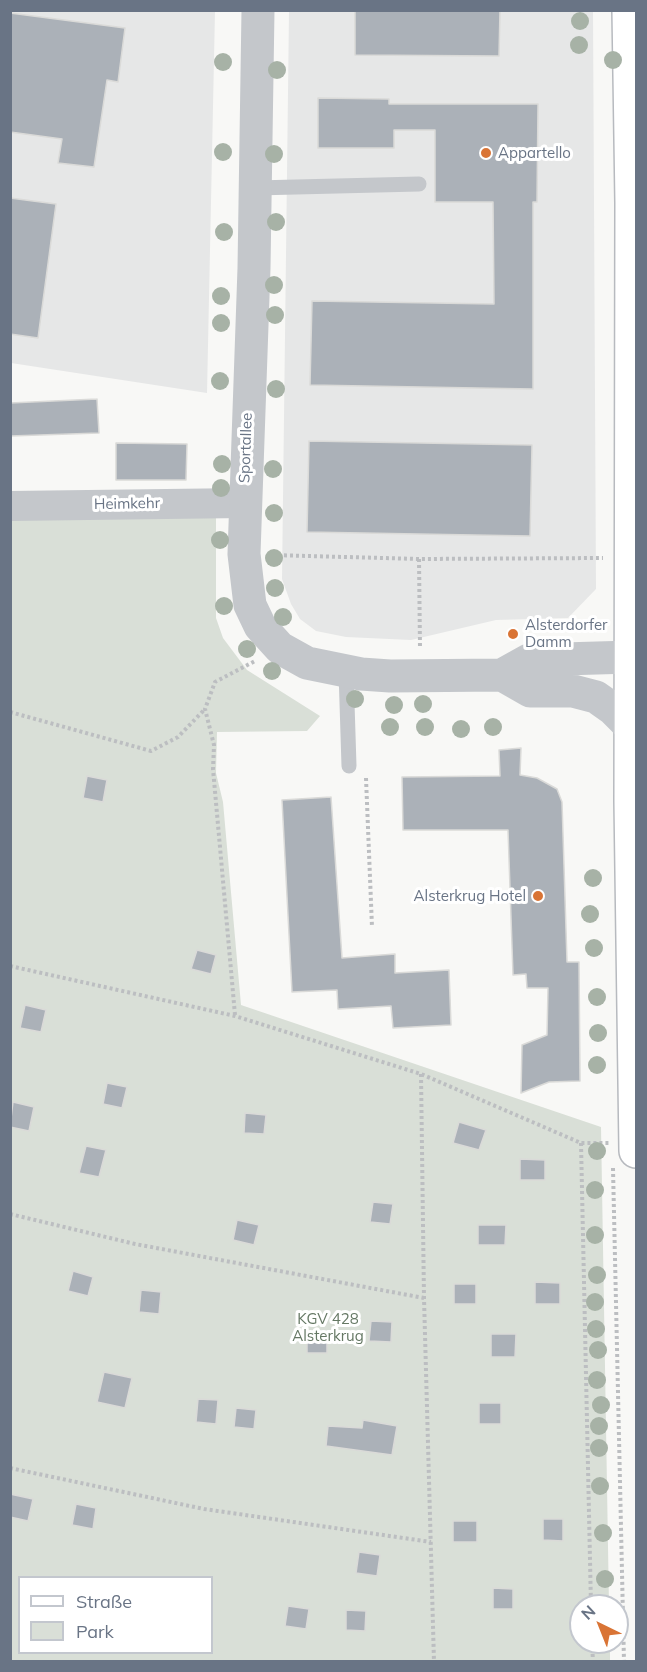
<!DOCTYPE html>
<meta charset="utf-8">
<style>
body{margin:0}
#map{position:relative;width:647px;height:1672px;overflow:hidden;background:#f8f8f6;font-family:Mulish,sans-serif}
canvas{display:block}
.frame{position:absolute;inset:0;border:12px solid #697485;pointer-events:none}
.legend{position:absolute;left:18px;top:1576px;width:195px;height:78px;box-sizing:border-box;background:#fff;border:2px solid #c3c7ce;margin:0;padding:8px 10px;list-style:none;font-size:18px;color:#697485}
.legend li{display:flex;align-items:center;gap:12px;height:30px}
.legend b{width:30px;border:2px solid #c3c7ce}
.north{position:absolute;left:569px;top:1594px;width:60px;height:60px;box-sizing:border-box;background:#fff;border:2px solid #c3c7ce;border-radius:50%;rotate:317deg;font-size:16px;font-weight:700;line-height:24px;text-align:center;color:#697485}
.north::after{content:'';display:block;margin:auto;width:21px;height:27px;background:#d97435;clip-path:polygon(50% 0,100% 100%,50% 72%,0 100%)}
</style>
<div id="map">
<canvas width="647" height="1672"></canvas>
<div class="frame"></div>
<ul class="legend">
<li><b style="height:8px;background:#fff"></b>Straße</li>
<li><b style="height:16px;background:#d9dfd7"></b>Park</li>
</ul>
<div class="north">N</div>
</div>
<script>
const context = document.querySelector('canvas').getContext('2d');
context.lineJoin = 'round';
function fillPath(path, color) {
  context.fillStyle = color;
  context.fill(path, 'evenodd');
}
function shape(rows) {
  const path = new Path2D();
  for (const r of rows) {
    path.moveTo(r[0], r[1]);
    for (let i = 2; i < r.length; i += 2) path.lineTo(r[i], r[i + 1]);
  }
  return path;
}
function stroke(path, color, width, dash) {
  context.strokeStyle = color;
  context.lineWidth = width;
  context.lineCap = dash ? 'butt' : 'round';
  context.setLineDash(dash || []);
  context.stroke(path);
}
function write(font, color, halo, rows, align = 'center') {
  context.font = font + ' Mulish,sans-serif';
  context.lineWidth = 6;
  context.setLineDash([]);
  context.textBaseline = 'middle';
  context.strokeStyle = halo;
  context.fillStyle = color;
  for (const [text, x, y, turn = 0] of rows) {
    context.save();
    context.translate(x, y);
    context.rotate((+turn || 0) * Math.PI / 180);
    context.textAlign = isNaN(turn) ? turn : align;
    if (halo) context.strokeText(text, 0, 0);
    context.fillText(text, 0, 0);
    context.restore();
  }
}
fillPath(shape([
 [10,11,215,11,207,393,11,363],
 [289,11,593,11,596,589,568,618,496,620,411,640,346,637,316,631,300,619,291,604,282,579]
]), '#e6e7e7');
fillPath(shape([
 [216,504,216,618,223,638,247,670,320,716,307,731,217,732,216,773,223,802,241,1005,601,1127,609,1606,581,1606,581,1642,610,1642,610,1661,10,1661,11,505],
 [20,1578,212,1578,212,1652,20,1652]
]), '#d9dfd7');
const building = shape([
 [355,10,500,10,499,56,355,55,355,10],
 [10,13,125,28,118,82,107,80,94,167,58,163,62,139,10,132,10,13],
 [318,98,389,99,389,104,538,104,537,202,533,202,533,389,310,385,312,301,494,304,493,202,435,202,435,130,394,130,394,148,318,148,318,98],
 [10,198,56,204,38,338,10,334,10,198],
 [97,399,99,433,10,436,10,403,97,399],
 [309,441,532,445,530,536,307,532,309,441],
 [116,443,187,444,186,480,116,480,116,443],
 [521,748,520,775,537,778,557,789,562,802,567,962,579,962,580,1081,549,1082,521,1093,522,1045,547,1035,548,988,527,988,526,974,513,975,508,830,403,830,402,777,500,776,499,750,521,748],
 [87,776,107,780,103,802,83,798,87,776],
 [331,797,342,958,395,954,395,973,449,970,451,1025,393,1028,391,1006,338,1009,337,990,292,992,282,800,331,797],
 [197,950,216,955,211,974,191,969,197,950],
 [25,1005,46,1010,41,1032,20,1028,25,1005],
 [107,1083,127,1087,122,1108,103,1104,107,1083],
 [13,1102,34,1107,29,1131,10,1127,13,1102],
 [245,1113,266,1115,264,1134,244,1133,245,1113],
 [459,1122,486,1130,479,1150,453,1143,459,1122],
 [86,1146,106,1150,99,1177,79,1173,86,1146],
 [520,1159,545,1160,545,1180,520,1180,520,1159],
 [373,1202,393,1204,390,1224,370,1222,373,1202],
 [237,1220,259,1225,254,1245,233,1240,237,1220],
 [478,1225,506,1225,505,1245,478,1245,478,1225],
 [73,1271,93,1277,88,1296,68,1291,73,1271],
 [535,1282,560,1283,560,1304,535,1304,535,1282],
 [454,1284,476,1284,476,1304,454,1304,454,1284],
 [141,1290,161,1292,159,1314,139,1312,141,1290],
 [371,1321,392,1322,391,1342,369,1341,371,1321],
 [307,1332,327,1332,327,1353,307,1353,307,1332],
 [491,1334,516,1334,515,1357,491,1357,491,1334],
 [104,1372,132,1378,125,1408,97,1402,104,1372],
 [198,1399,218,1400,216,1424,196,1422,198,1399],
 [479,1403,501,1403,501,1424,479,1424,479,1403],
 [236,1408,256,1410,254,1429,234,1427,236,1408],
 [363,1420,397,1426,392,1455,326,1446,328,1426,362,1428,363,1420],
 [10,1494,33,1499,28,1521,10,1517,10,1494],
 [76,1504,96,1508,93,1529,72,1525,76,1504],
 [543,1519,563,1519,563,1541,543,1540,543,1519],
 [453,1521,477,1521,477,1542,453,1542,453,1521],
 [359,1552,380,1555,377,1576,356,1573,359,1552],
 [493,1588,513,1589,513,1609,493,1609,493,1588],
 [288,1606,309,1609,306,1629,285,1626,288,1606],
 [346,1610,366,1611,365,1631,346,1630,346,1610]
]);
fillPath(building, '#abb1b8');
stroke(building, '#dadad8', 1.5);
const primary = shape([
 [629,10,632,203,631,801,636,1151]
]);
stroke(primary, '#b7babf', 36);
stroke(shape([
 [272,555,419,559,603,558],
 [419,559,420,648],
 [10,712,151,751,178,737,205,709],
 [366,778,372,927],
 [10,966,235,1016,421,1074,581,1143,609,1143],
 [235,1015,213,769,214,745,205,709,215,682,255,661],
 [421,1074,424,1298,434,1662],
 [581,1143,591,1606],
 [613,1168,624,1662],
 [10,1214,135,1244,424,1298],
 [10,1468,204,1509,431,1542],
 [592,1642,593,1662]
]), '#bcbec1', 4, [3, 3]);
stroke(shape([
 [255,188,419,184],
 [346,671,349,766]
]), '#c4c7cb', 15);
stroke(shape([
 [10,506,244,503]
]), '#c4c7cb', 30);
stroke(shape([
 [258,10,254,268,244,554,250,605,260,626,280,648,307,663,361,674,390,676,502,675,530,691,573,691,596,697,613,709,636,732],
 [502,675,529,660,631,657,636,660]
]), '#c4c7cb', 33);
stroke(primary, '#fff', 33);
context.fillStyle = '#a7b2a6';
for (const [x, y] of [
 [580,21],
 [579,45],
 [613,60],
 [223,62],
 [277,70],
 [223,152],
 [274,154],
 [276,222],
 [224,232],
 [274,285],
 [221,296],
 [275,315],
 [221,323],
 [220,381],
 [276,389],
 [222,464],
 [273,469],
 [221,488],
 [274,513],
 [220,540],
 [274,558],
 [275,588],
 [224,606],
 [283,617],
 [247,649],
 [272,671],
 [355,699],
 [423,704],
 [394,705],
 [390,727],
 [425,727],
 [493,727],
 [461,729],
 [593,878],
 [590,914],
 [594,948],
 [597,997],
 [598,1033],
 [597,1065],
 [597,1151],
 [595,1190],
 [595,1235],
 [597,1275],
 [595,1302],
 [596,1329],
 [598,1350],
 [597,1380],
 [601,1405],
 [599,1426],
 [599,1448],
 [600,1486],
 [603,1533],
 [605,1579]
]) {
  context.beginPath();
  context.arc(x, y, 9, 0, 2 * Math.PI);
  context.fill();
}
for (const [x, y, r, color] of [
 [486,153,6,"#d97435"],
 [513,634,6,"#d97435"],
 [538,896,6,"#d97435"]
]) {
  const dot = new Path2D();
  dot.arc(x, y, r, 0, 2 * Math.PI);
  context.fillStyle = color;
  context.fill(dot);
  stroke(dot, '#fff', 2);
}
write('15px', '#697485', '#fff', [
 ["Appartello",498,153],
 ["Alsterdorfer",525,625],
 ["Damm",525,642],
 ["Alsterkrug Hotel",526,896,"right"]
], 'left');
write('15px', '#697485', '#fff', [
 ["Sportallee",246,448,-88],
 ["Heimkehr",127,504,-1]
]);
write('15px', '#657864', '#fff', [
 ["KGV 428",328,1319],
 ["Alsterkrug",328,1336]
]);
</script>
